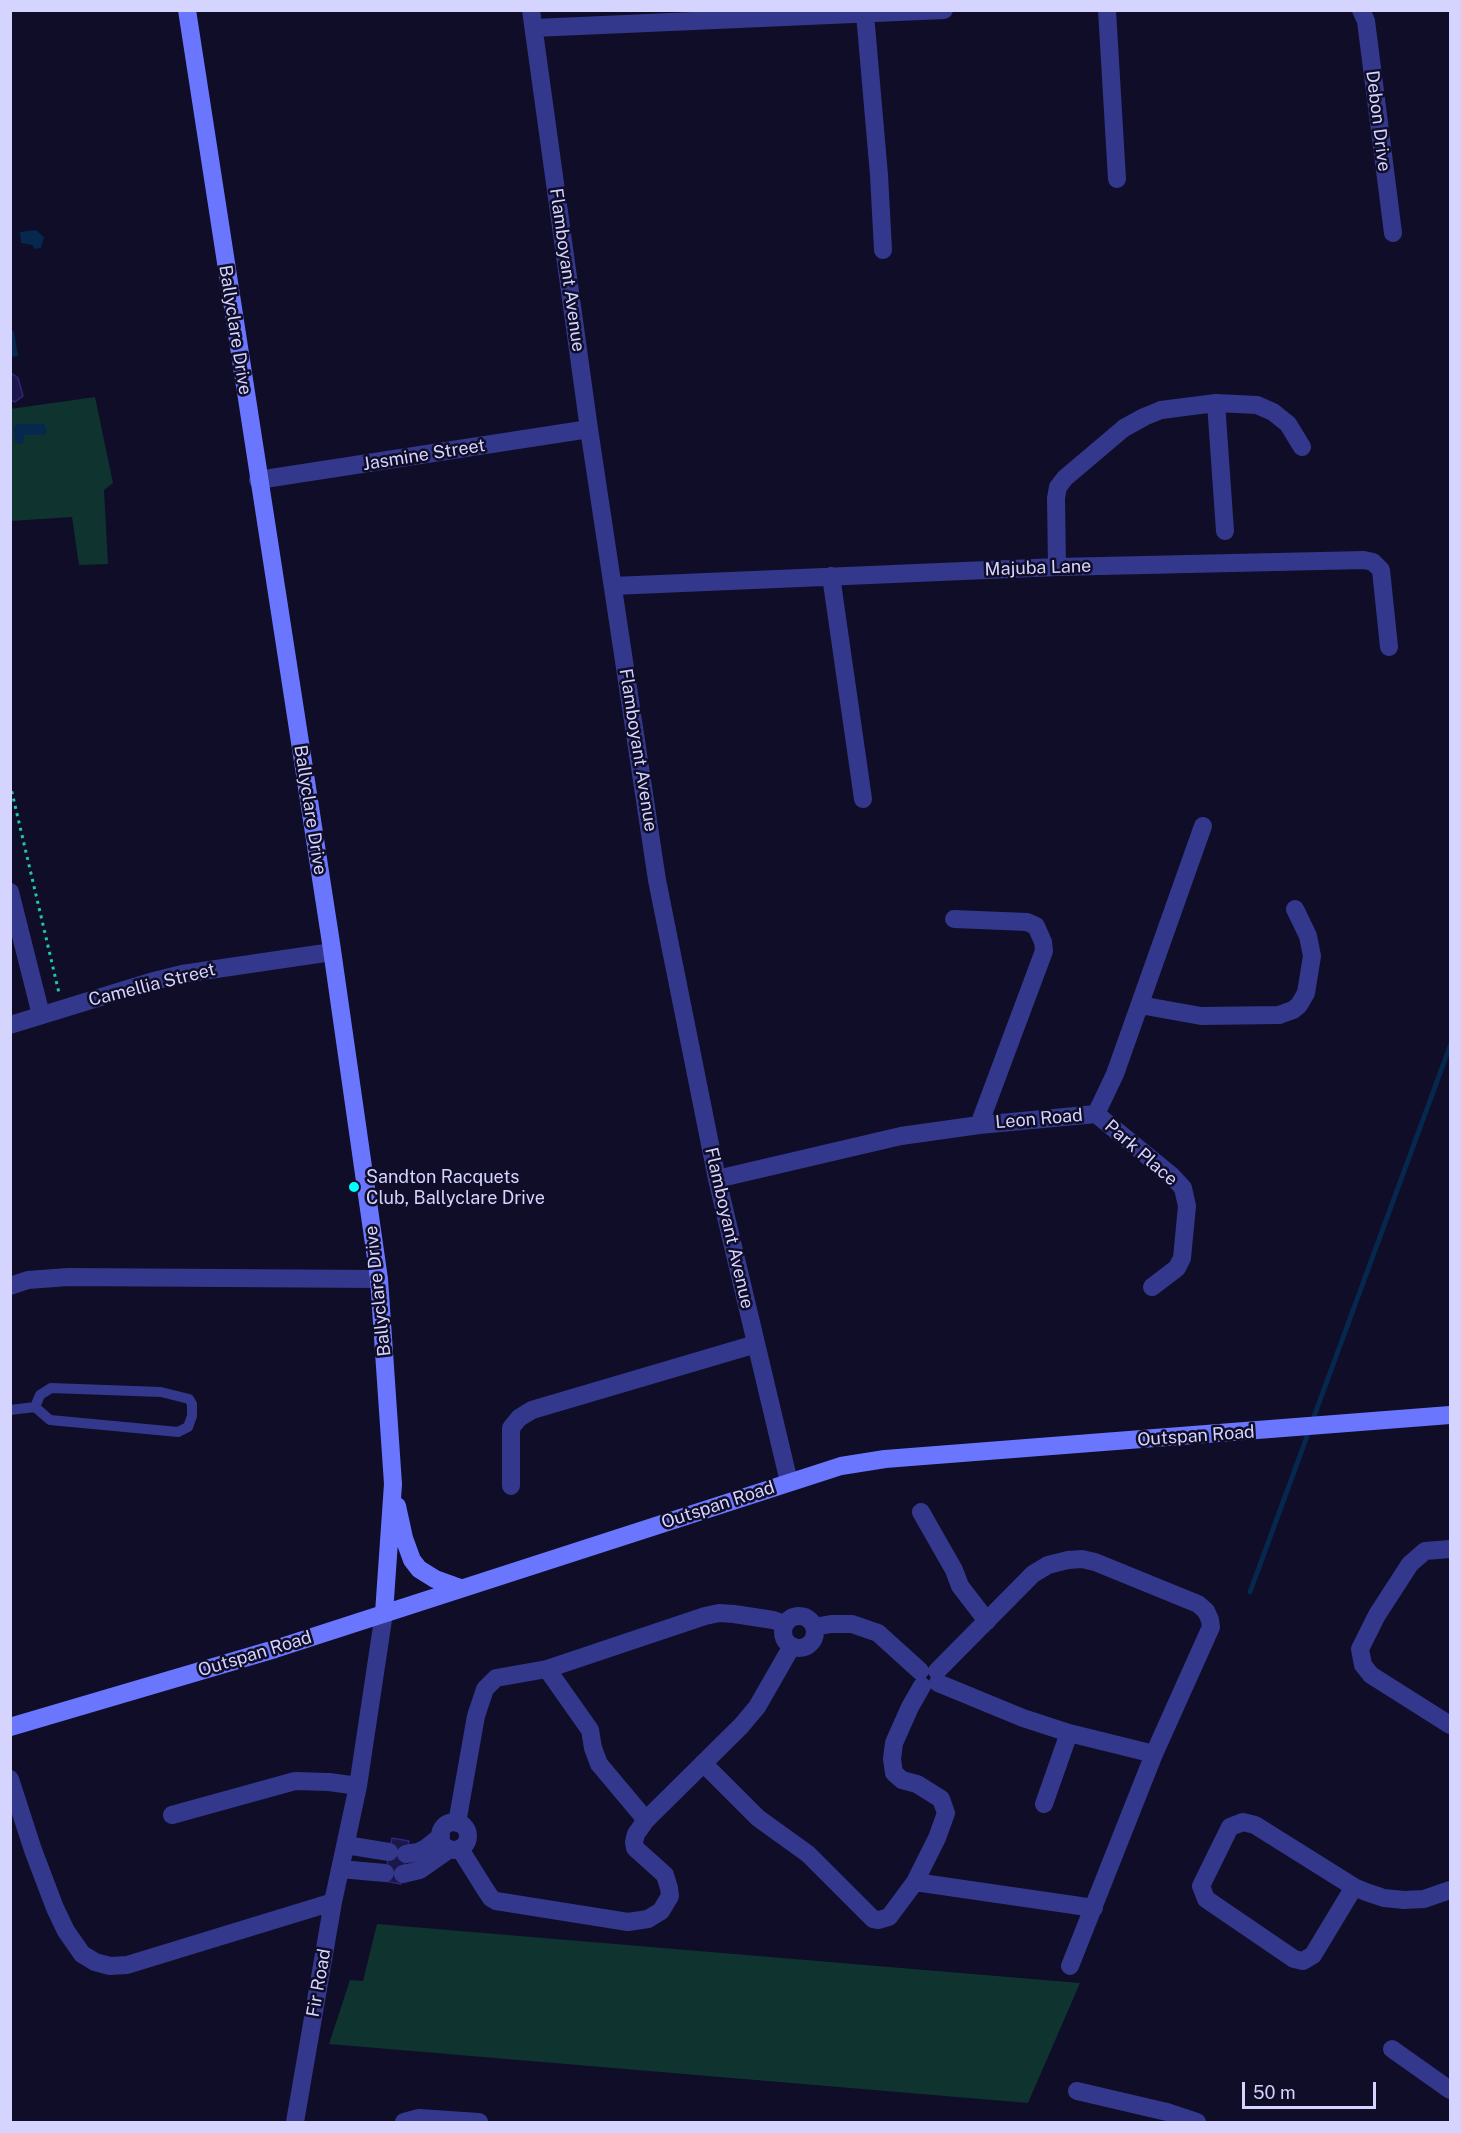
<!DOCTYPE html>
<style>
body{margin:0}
#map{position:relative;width:1461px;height:2133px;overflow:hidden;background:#0f0d28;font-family:"Public Sans",sans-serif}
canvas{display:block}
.frame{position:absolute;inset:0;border:12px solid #d5d4ff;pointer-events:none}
.scale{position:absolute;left:1242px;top:2082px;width:134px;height:27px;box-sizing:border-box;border:3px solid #d5d4ff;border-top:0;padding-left:8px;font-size:18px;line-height:21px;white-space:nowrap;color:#d5d4ff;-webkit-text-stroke:4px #0f0d28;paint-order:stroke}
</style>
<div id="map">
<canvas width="1461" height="2133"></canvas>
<div class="frame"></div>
<div class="scale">50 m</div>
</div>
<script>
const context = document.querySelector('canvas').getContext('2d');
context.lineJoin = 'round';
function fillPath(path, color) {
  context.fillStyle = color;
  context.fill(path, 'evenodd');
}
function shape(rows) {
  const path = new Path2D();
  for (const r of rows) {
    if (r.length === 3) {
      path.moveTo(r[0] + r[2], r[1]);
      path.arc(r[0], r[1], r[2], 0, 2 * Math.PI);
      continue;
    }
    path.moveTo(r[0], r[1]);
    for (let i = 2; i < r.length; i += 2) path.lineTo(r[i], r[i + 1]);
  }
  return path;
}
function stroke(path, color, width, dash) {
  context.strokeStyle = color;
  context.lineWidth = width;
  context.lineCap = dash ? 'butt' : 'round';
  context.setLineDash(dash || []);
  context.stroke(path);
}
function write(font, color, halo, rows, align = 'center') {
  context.font = font + ' "Public Sans",sans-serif';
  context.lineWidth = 5;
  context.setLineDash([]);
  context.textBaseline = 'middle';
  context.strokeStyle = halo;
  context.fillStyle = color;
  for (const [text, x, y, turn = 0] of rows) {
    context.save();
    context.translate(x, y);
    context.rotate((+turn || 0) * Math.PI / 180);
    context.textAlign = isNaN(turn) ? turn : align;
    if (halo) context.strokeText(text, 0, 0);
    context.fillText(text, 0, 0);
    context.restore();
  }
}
fillPath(shape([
 [95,397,113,483,104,490,108,564,79,565,72,517,11,521,10,409],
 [377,1924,1080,1983,1028,2103,329,2044,350,1980,363,1981]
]), '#0f332e');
fillPath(shape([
 [36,230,44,237,41,248,35,249,32,245,21,243,20,232],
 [11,331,14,331,18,356,11,357],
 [17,424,44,424,47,432,44,435,24,435,23,443,20,444,15,442,14,428]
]), '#06274e');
stroke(shape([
 [1312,1422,1450,1046],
 [1250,1592,1309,1431]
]), '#06274e', 5);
const building = shape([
 [13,374,18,378,23,396,15,402,10,400,10,375,13,374],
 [392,1838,409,1841,401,1884,384,1881,392,1838]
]);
fillPath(building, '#1c174b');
stroke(building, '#2e267a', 1.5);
stroke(shape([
 [10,784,59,993]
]), '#21c5ab', 3, [3, 4.5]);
stroke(shape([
 [10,1410,35,1407,50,1420,178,1432,188,1427,192,1416,192,1404,189,1399,161,1392,51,1388,40,1395,35,1407]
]), '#33388c', 10);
stroke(shape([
 [531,10,589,429,657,880,717,1179,789,1482],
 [1107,10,1117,179],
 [1361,10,1366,21,1393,233],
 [865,14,879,175,883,250],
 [534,28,944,10],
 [1216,403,1225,531],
 [258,480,589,429],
 [1057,567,1056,498,1058,487,1065,478,1124,428,1144,417,1161,410,1216,403,1257,405,1273,412,1288,424,1302,447],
 [831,576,863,799],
 [613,586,1057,567,1364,560,1373,562,1381,570,1389,647],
 [10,892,41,1015],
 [954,919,1027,922,1036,926,1043,942,1044,951,979,1125],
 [1140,1005,1201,1016,1279,1015,1293,1010,1299,1005,1306,993,1312,956,1308,936,1295,909],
 [10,1025,150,982,182,974,332,952],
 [1096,1114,1172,1176,1183,1188,1187,1206,1182,1258,1177,1268,1152,1287],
 [717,1179,901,1136,979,1125,1096,1114,1115,1074,1203,826],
 [10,1286,28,1280,68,1277,379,1279],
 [511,1486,511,1428,519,1418,532,1410,756,1344],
 [921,1512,954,1570,960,1586,987,1621],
 [1450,1549,1425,1551,1410,1564,1377,1615,1360,1649,1363,1665,1371,1675,1450,1725],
 [799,1632,16],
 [814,1627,831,1624,852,1624,878,1633,920,1671],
 [547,1669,590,1730,593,1748,599,1764,646,1820],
 [937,1671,1033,1574,1048,1565,1068,1560,1082,1559,1095,1562,1198,1604,1206,1611,1210,1620,1211,1627,1154,1754,1070,1966],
 [938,1683,1023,1718,1069,1733,1154,1754],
 [703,1763,758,1818,808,1854,873,1919,879,1920,889,1917,915,1882,1094,1908],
 [10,1779,33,1850,55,1908,66,1931,82,1954,95,1962,110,1966,127,1965,333,1902],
 [1044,1804,1069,1733],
 [172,1815,295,1781,329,1782,358,1786],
 [454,1836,14],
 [457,1823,476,1716,485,1689,496,1678,547,1669,705,1616,719,1613,734,1614,773,1620,785,1624],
 [346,1845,389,1852],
 [460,1849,485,1889,491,1898,496,1901,628,1922,648,1919,661,1911,670,1896,669,1888,665,1875,635,1848,634,1842,636,1834,646,1820,741,1726,757,1707,792,1646],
 [406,1854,418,1852,426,1848,441,1836],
 [340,1869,385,1873],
 [403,1874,420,1870,450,1849],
 [915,1882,937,1838,946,1813,941,1799,917,1784,902,1780,894,1773,892,1759,894,1743,910,1707,922,1686],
 [1354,1887,1313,1955,1303,1961,1294,1959,1206,1899,1201,1886,1230,1827,1243,1822,1255,1825,1354,1887,1366,1892,1384,1898,1404,1900,1424,1899,1450,1890],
 [1392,2049,1450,2090],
 [1077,2091,1167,2112,1197,2122],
 [295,2122,333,1902,358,1786,384,1613],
 [404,2122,419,2118,479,2122]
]), '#33388c', 18);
stroke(shape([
 [187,10,331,943,379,1279,393,1484,384,1613],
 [397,1506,404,1538,412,1560,419,1569,435,1579,460,1588],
 [10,1727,275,1649,841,1466,885,1459,1450,1415]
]), '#6b76ff', 18);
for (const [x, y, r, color] of [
 [354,1187,6,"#00feff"]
]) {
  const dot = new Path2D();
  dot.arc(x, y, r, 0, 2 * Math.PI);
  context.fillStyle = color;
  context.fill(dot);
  stroke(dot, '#0f0d28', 2);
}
write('18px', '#d5d4ff', '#0f0d28', [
 ["Debon Drive",1378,121,83],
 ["Flamboyant Avenue",567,270,82],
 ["Ballyclare Drive",235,330,81],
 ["Jasmine Street",424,455,-9],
 ["Majuba Lane",1038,568,-2],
 ["Flamboyant Avenue",638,750,81],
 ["Ballyclare Drive",310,810,81],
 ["Camellia Street",152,985,-14],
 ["Leon Road",1039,1119,-5],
 ["Park Place",1141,1153,41],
 ["Flamboyant Avenue",729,1228,77],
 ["Ballyclare Drive",378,1291,-96],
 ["Outspan Road",1196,1436,-4],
 ["Outspan Road",718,1505,-18],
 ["Outspan Road",255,1654,-17],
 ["Fir Road",319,1983,-80]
]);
write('18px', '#d5d4ff', '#0f0d28', [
 ["Sandton Racquets",366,1177],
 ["Club, Ballyclare Drive",366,1198]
], 'left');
</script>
